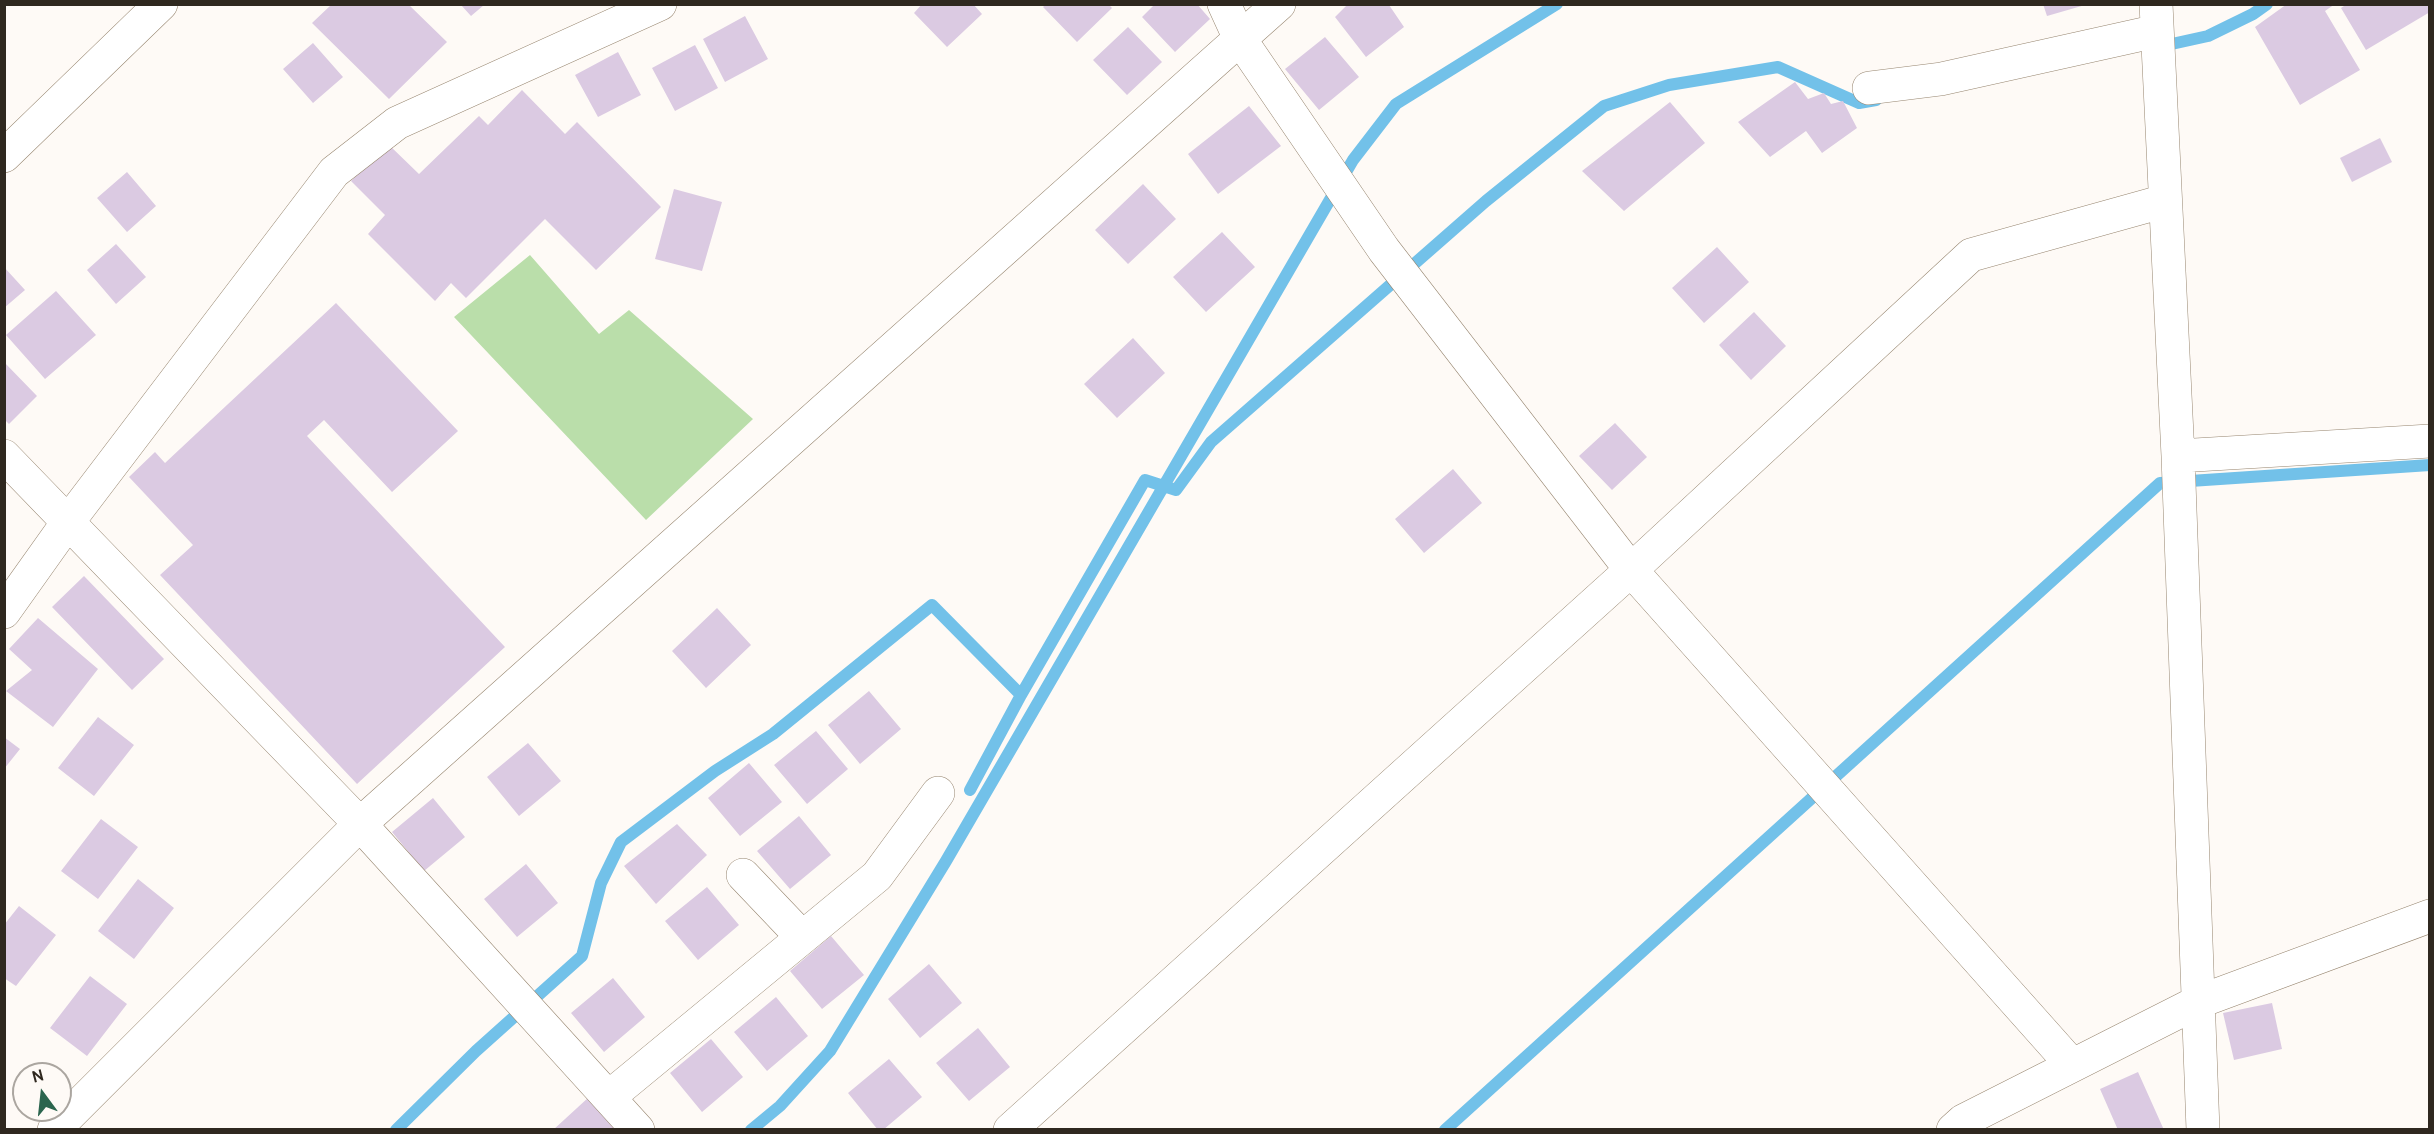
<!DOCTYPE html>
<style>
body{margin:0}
#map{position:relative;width:2434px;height:1134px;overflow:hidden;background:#fefaf6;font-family:Cabin,sans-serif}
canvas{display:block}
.frame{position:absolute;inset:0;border:6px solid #2f281f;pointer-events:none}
.north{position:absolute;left:12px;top:1062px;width:60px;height:60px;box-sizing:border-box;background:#fefaf6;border:2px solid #aba6a0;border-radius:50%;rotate:345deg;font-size:16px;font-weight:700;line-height:24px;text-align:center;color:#2f281f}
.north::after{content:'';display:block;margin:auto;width:21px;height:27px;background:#2b654e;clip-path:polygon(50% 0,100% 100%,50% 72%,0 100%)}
</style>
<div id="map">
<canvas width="2434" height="1134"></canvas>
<div class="frame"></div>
<div class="north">N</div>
</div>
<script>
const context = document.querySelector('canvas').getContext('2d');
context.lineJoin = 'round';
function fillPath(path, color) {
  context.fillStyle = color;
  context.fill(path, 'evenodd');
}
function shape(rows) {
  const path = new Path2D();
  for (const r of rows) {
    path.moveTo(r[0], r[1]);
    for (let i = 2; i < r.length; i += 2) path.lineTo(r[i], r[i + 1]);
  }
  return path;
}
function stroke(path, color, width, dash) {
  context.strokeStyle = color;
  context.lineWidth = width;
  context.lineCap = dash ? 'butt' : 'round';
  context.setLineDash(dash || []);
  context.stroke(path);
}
fillPath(shape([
 [530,255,599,334,629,310,753,419,646,520,454,317]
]), '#badeaa');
stroke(shape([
 [2158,47,2208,36,2253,14,2267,4],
 [1021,695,1145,480,1176,490,1211,442,1486,201,1604,106,1669,85,1778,67,1859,103,1876,100],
 [396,1130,476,1051,582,956,601,883,621,842,715,771,773,734,932,605,1021,695,970,790],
 [751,1130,780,1106,830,1051,946,861,1353,160,1396,104,1557,4],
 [1445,1130,2160,483,2430,465]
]), '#72c1e9', 12);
fillPath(shape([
 [922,4,973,4,982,14,947,47,914,13],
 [1046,4,1108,4,1112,8,1077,42,1043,7],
 [1155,4,1197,4,1210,19,1175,52,1142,17],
 [2043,4,2085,4,2085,5,2047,16],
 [2287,4,2335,4,2325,11,2360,70,2300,105,2255,27],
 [2347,4,2430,4,2430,12,2366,50,2341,8],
 [331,5,409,5,447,42,389,99,312,23],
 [461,5,484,5,471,16],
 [1347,5,1389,5,1404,27,1366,57,1335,17],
 [745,16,768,59,725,82,703,39],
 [1128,27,1162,62,1127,95,1093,60],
 [1325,37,1359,77,1319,110,1285,69],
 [313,43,343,77,313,103,283,69],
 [695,45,718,88,675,111,652,68],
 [618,52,641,95,598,117,575,75],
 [1795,82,1808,99,1824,93,1831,104,1843,101,1857,128,1822,153,1806,131,1770,157,1738,122],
 [522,90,565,134,577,122,661,207,596,270,545,219,466,298,451,283,435,301,368,234,385,215,351,181,388,144,419,174,479,116,488,125],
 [1670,102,1705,143,1624,211,1582,171],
 [1249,106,1281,146,1218,194,1188,154],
 [2380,138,2392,162,2352,182,2340,158],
 [127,172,156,206,127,232,97,198],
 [1143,184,1176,219,1128,264,1095,230],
 [674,189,722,202,702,271,655,259],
 [1222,232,1255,267,1206,312,1173,277],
 [116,244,146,277,116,304,87,270],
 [1717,247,1749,282,1704,323,1672,288],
 [4,267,25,290,4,308],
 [56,291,96,335,45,379,6,335],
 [336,303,458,431,392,492,324,420,307,436,505,647,357,784,160,575,193,545,129,477,155,452,165,463],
 [1754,312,1786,346,1751,380,1719,345],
 [1133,338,1165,373,1117,418,1084,384],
 [4,362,37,396,9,424,4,419],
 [1615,423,1647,457,1612,490,1579,456],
 [1453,469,1482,503,1424,553,1395,519],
 [84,576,164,659,132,690,52,607],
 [717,608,751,645,706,688,672,651],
 [38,618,98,669,53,727,6,691,32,670,9,649],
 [869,691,901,729,860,764,828,725],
 [98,717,134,745,94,796,58,768],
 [816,731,848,769,807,804,774,765],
 [4,737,20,749,4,769],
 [528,743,561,781,519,816,487,777],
 [749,763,782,802,740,836,708,798],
 [433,798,465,837,424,871,392,832],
 [799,816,831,855,790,889,757,851],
 [101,819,138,847,98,899,61,871],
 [677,824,707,855,656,904,624,866],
 [526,864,558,903,517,937,484,899],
 [138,879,174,908,134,959,98,931],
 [707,887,739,925,698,960,665,921],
 [19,906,56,935,16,986,4,978,4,925],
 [831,936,864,975,822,1009,790,971],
 [929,964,962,1003,920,1038,888,999],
 [90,976,127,1004,87,1056,50,1028],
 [613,978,645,1017,604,1052,571,1013],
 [776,997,808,1036,767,1071,734,1032],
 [2272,1003,2282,1049,2234,1060,2223,1013],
 [978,1028,1010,1067,969,1101,936,1063],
 [711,1039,743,1077,702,1112,670,1073],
 [889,1059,922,1097,883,1130,878,1130,848,1093],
 [2138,1072,2164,1130,2118,1130,2100,1089],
 [589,1097,618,1130,553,1130]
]), '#dbcae2');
const minor = shape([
 [1224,4,1240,39,1384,250,1631,570,2072,1065],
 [2156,4,2178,456,2203,1130],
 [1869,88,1941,79,2157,31],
 [4,456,360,824,638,1130],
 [2178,456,2430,441],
 [4,612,68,522,334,172,397,123,660,4],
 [743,875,802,937],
 [609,1097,877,876,938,793],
 [54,1130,360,824,1279,4],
 [1010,1130,1631,570,1971,255,2165,201],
 [1953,1130,1963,1121,2198,1002,2430,916]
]);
const tertiary = shape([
 [4,156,161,4]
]);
stroke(minor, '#978670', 34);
stroke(tertiary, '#978670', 34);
stroke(minor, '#fff', 33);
stroke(tertiary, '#fff', 33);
</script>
